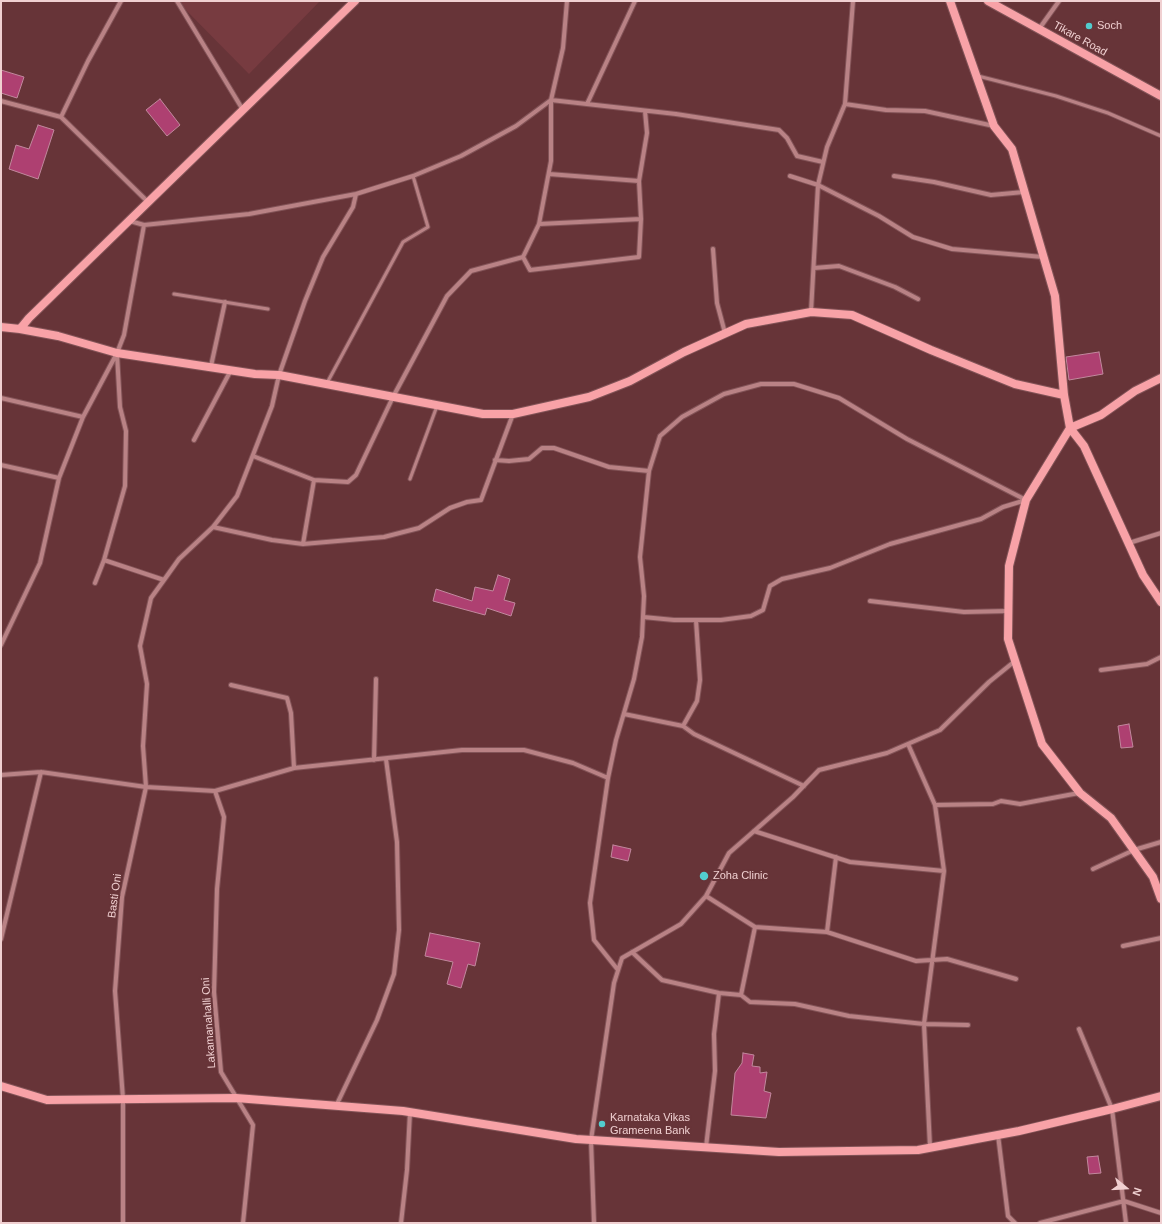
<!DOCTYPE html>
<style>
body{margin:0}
#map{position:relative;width:1162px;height:1224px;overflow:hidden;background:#673438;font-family:Helvetica,sans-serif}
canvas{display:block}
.frame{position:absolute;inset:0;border:2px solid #f0d0d1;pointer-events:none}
.north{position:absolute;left:1106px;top:1168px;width:40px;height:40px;-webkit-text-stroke:3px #673438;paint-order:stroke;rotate:108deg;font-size:11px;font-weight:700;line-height:16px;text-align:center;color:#f0d0d1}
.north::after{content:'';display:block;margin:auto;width:14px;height:18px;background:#f0d0d1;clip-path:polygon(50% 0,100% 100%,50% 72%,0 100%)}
</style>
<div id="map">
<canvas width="1162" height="1224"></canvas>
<div class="frame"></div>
<div class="north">N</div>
</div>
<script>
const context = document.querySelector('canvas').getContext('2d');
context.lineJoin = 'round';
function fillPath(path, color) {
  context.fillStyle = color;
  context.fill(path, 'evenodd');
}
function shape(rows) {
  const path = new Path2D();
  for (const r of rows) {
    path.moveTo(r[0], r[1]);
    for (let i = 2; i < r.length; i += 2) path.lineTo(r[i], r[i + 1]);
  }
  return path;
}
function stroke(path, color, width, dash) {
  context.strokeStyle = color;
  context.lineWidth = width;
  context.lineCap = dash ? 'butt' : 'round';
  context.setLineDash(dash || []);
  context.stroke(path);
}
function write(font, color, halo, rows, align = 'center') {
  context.font = font + ' Helvetica,sans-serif';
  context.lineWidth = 4;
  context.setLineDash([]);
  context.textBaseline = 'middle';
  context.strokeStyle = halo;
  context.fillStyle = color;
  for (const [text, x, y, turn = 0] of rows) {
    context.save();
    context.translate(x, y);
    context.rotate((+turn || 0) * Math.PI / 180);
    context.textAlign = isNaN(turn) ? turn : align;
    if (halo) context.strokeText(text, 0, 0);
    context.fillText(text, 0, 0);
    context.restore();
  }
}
fillPath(shape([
 [177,1,320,1,249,74]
]), '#773b40');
const building = shape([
 [1,70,24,77,17,98,1,93,1,70],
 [160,99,180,125,167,136,146,110,160,99],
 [38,125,54,130,38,179,9,169,16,145,29,149,38,125],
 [1099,352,1103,374,1069,380,1066,357,1099,352],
 [498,575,510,579,504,600,515,603,511,616,487,608,485,615,433,601,436,589,472,601,475,587,493,591,498,575],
 [1129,724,1133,747,1121,748,1118,726,1129,724],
 [613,845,631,849,628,861,611,857,613,845],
 [430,933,480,943,475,966,468,964,461,988,447,984,453,962,425,956,430,933],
 [743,1053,754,1055,752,1066,760,1067,760,1073,767,1072,764,1091,771,1093,766,1118,731,1115,735,1073,742,1063,743,1053],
 [1098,1156,1101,1173,1089,1174,1087,1157,1098,1156]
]);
fillPath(building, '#ae4071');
stroke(building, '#c1889d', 1);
const lane = shape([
 [978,76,1056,96,1108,113,1161,136],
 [174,294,268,309],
 [327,383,403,242,428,227,413,176],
 [410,479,437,406]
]);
const street = shape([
 [177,1,243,110],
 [1039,29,1059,1],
 [1,101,61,117,88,61,121,1],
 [587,104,635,1],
 [845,104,886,110,925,111,994,126],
 [61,117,148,202],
 [549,174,639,181],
 [790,176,818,185,879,216,913,237,952,249,1043,257],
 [894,176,934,182,991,195,1024,192],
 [130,221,144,225,249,214,356,194,413,176,461,156,516,126,551,100,676,114,779,130,787,138,797,156,823,162],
 [539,224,641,219],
 [713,249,717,303,725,333],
 [523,257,530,270,639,257,641,219,639,181,647,133,645,111],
 [814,268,839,266,895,287,918,299],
 [811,312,818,185,827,147,845,104,853,1],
 [211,366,225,302],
 [1,398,83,417,117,353,124,335,144,225],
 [194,440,231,370],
 [253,456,314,480,348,482,356,475,393,397,447,296,471,271,523,257,539,224,551,161,551,100,563,48,567,1],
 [495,460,509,461,529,459,542,448,554,448,609,467,649,471],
 [1,465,59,478],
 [213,527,272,540,303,544,384,537,419,528,450,508,467,502,481,500,513,414],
 [1129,543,1161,533],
 [303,544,314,480],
 [104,560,164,580,179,559,213,527,237,496,272,406,279,375,305,301,323,257,353,207,356,194],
 [95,583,104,560,125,486,126,431,120,407,117,354],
 [870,601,964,612,1008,611],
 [643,617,674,620,721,620,751,616,763,610,770,586,782,579,830,568,890,544,981,519,1003,507,1026,500],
 [1,645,40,563,59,478,83,417],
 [1101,670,1147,664,1161,657],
 [231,685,287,698,291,713,294,768],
 [624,714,683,726,694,734,804,786],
 [683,726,697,701,700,680,696,620],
 [908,744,935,805,944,871,924,1024,930,1147],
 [374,760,376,679],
 [1,775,41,772,146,787,215,791,294,768,462,750,524,750,573,763,608,778],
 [215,791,224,817,217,889,214,992,221,1072,253,1125,243,1223],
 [935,805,993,804,1001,801,1020,804,1079,793],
 [754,831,850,862,944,871],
 [1093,869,1134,850,1161,842],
 [706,896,755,927,827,932,916,961,947,959,1016,979],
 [827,932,836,857],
 [1,939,41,772],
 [1123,946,1161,938],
 [632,952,662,980,719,993,741,995,750,1002,795,1004,849,1016,924,1024,968,1025],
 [618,970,594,940,590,903,608,778,616,740,634,679,642,637,644,596,640,557,649,471,660,436,682,417,724,394,761,384,794,384,839,398,907,439,1026,500],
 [741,995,755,927],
 [1079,1029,1112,1109,1126,1223],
 [336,1106,377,1020,394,974,399,930,397,842,386,759],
 [998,1135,1008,1216,1015,1223],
 [706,1147,715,1071,714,1034,719,993],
 [123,1223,123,1099,115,991,122,897,146,787,143,746,147,684,140,646,151,598,164,580],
 [401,1223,407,1170,410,1112],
 [594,1223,591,1140,614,983,622,958,681,924,706,896,729,853,793,797,819,770,887,753,940,730,989,682,1015,661],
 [1040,1223,1124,1201,1161,1213]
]);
const secondary = shape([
 [950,1,994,126,1012,149,1055,296,1064,395,1070,428,1084,446,1143,575,1161,602],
 [988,1,1161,96],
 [1,327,20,329,29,318,355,1],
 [20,329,58,336,117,353,255,374,279,375,483,414,513,414,589,397,630,381,684,352,746,324,811,312,852,315,931,350,1015,384,1064,395],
 [1161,378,1135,391,1101,415,1070,428,1026,500,1009,566,1008,639,1042,744,1080,793,1111,818,1153,877,1161,899],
 [1,1086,47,1100,236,1098,403,1111,576,1139,779,1152,918,1150,1019,1131,1112,1109,1161,1096]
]);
stroke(lane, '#825357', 5);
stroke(street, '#825357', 6);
stroke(secondary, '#825357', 10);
stroke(lane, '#b98285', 3);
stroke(street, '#b98285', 4);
stroke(secondary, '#f8a2a7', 8);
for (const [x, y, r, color] of [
 [1089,26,4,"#52cdce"],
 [704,876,5,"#52cdce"],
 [602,1124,4,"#52cdce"]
]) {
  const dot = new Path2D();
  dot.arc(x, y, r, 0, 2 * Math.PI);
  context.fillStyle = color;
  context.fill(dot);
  stroke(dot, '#673438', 1.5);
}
write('11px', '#f0d0d1', '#673438', [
 ["Soch",1097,26],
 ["Zoha Clinic",713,876],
 ["Karnataka Vikas",610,1118],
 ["Grameena Bank",610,1131]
], 'left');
write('11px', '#f0d0d1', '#673438', [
 ["Tikare Road",1080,39,29],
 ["Basti Oni",115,896,-82],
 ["Lakamanahalli Oni",209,1023,-94]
]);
</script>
